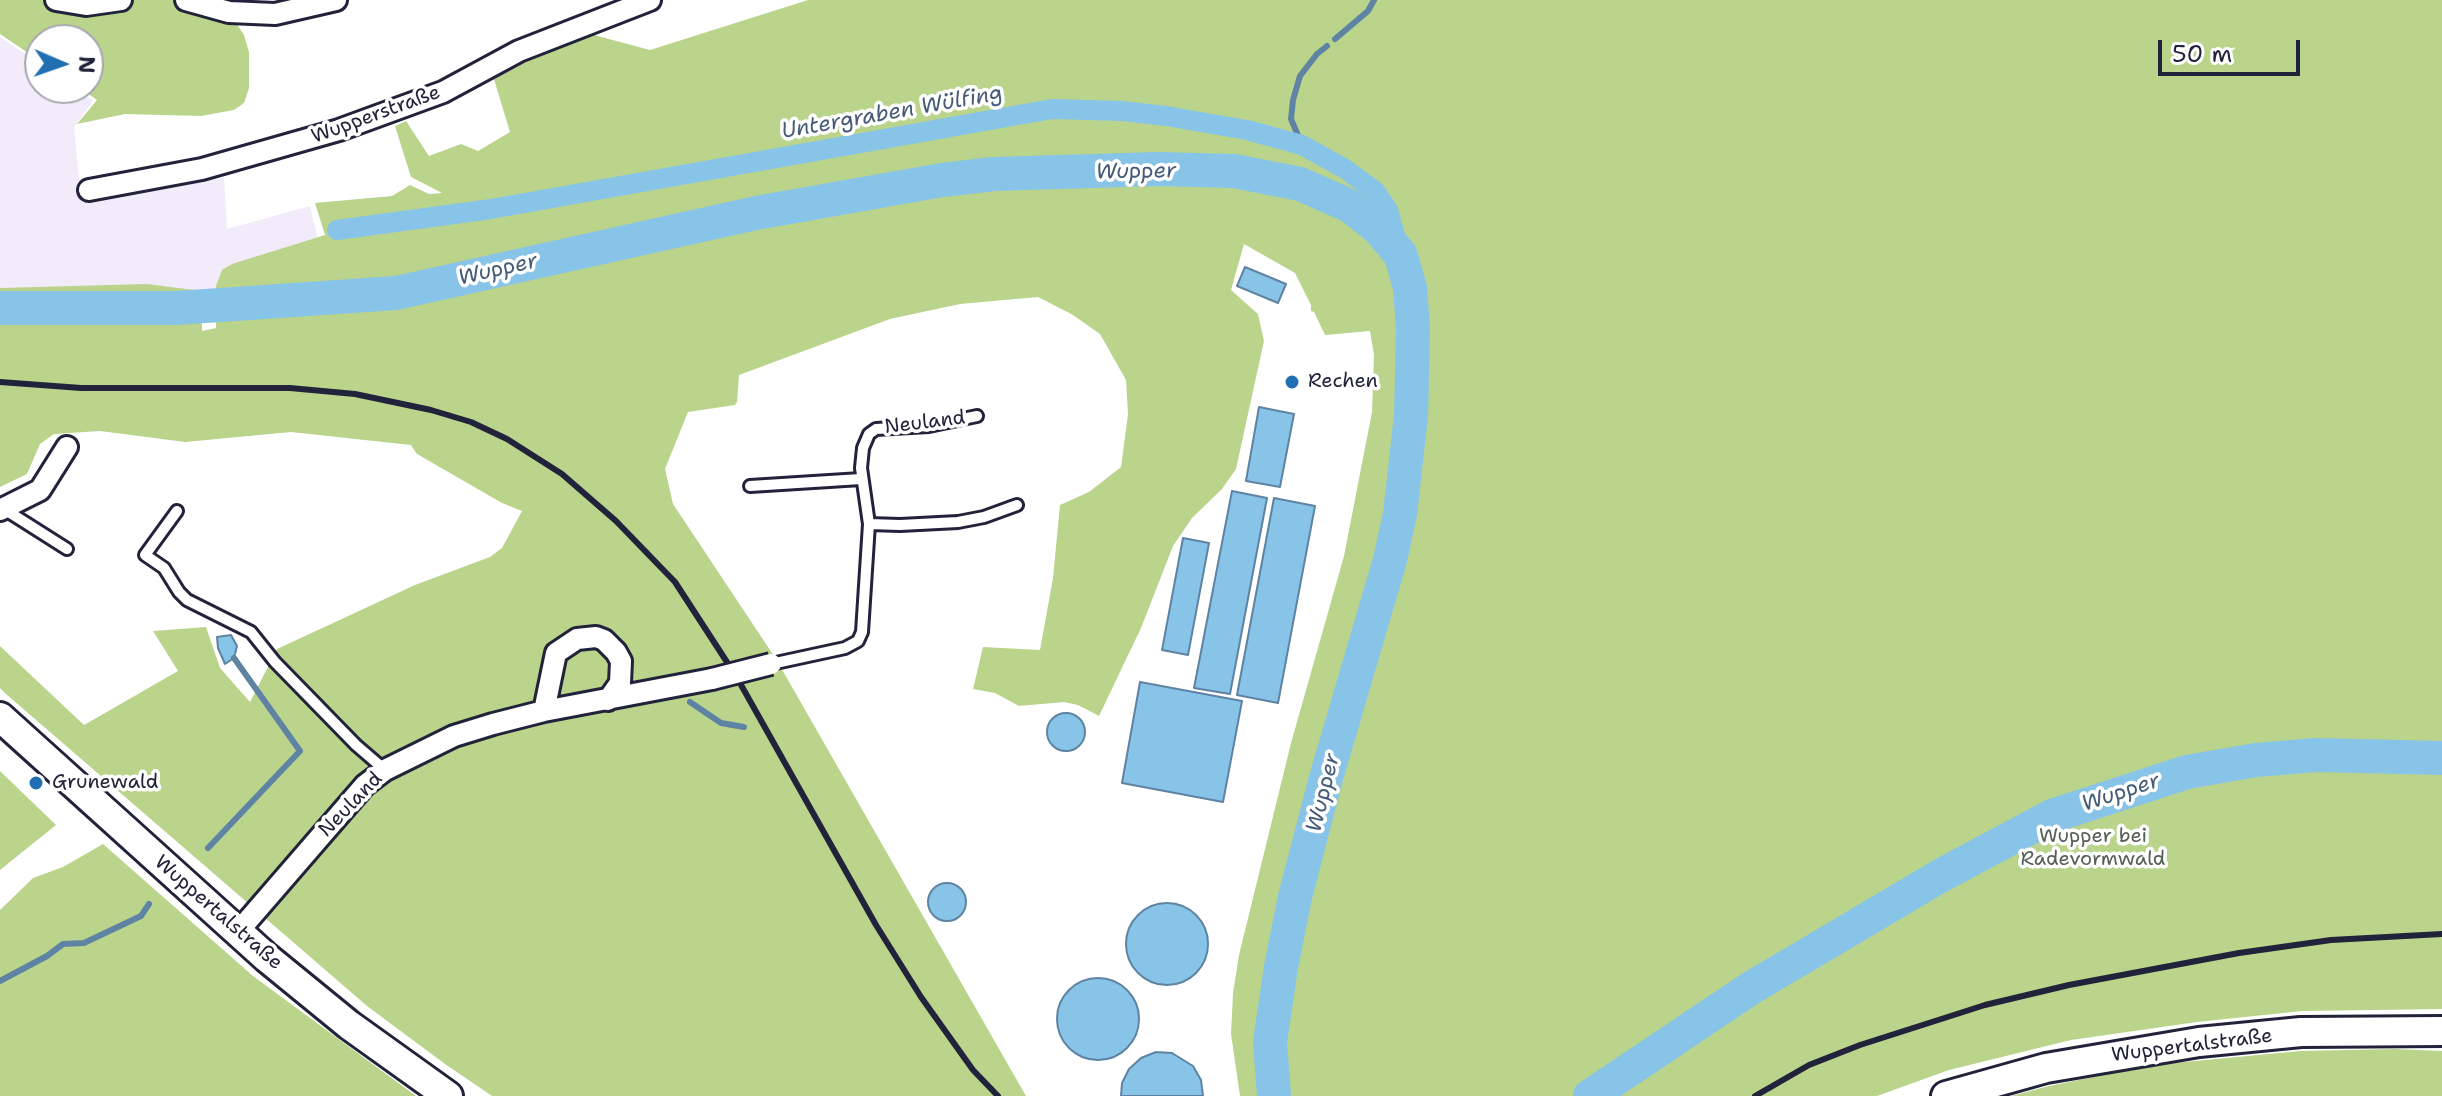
<!DOCTYPE html>
<meta charset="utf-8">
<style>
body{margin:0}
#map{position:relative;width:2442px;height:1096px;overflow:hidden;background:#fff;font-family:"Shantell Sans",sans-serif}
canvas{display:block}
.north{position:absolute;left:24px;top:24px;width:80px;height:80px;box-sizing:border-box;background:#fff;border:2px solid #a7a7b1;border-radius:50%;rotate:92deg;font-size:22px;font-weight:700;line-height:32px;text-align:center;color:#22223b}
.north::after{content:'';display:block;margin:auto;width:28px;height:36px;background:#1f6fb2;clip-path:polygon(50% 0,100% 100%,50% 72%,0 100%)}
.scale{position:absolute;left:2158px;top:40px;width:142px;height:36px;box-sizing:border-box;border:4px solid #22223b;border-top:0;padding-left:10px;font-size:24px;line-height:28px;white-space:nowrap;color:#22223b;-webkit-text-stroke:6px #fff;paint-order:stroke}
</style>
<div id="map">
<canvas width="2442" height="1096"></canvas>
<div class="north">N</div>
<div class="scale">50 m</div>
</div>
<script>
const context = document.querySelector('canvas').getContext('2d');
context.lineJoin = 'round';
function fillPath(path, color) {
  context.fillStyle = color;
  context.fill(path, 'evenodd');
}
function shape(rows) {
  const path = new Path2D();
  for (const r of rows) {
    if (r.length === 3) {
      path.moveTo(r[0] + r[2], r[1]);
      path.arc(r[0], r[1], r[2], 0, 2 * Math.PI);
      continue;
    }
    path.moveTo(r[0], r[1]);
    for (let i = 2; i < r.length; i += 2) path.lineTo(r[i], r[i + 1]);
  }
  return path;
}
function stroke(path, color, width, dash) {
  context.strokeStyle = color;
  context.lineWidth = width;
  context.lineCap = dash ? 'butt' : 'round';
  context.setLineDash(dash || []);
  context.stroke(path);
}
function write(font, color, halo, rows, align = 'center') {
  context.font = font + ' "Shantell Sans",sans-serif';
  context.lineWidth = 7;
  context.setLineDash([]);
  context.textBaseline = 'middle';
  context.strokeStyle = halo;
  context.fillStyle = color;
  for (const [text, x, y, turn = 0] of rows) {
    context.save();
    context.translate(x, y);
    context.rotate((+turn || 0) * Math.PI / 180);
    context.textAlign = isNaN(turn) ? turn : align;
    if (halo) context.strokeText(text, 0, 0);
    context.fillText(text, 0, 0);
    context.restore();
  }
}
fillPath(shape([
 [0,37,40,64,40,88,75,88,93,101,74,127,81,199,224,178,227,229,310,206,319,245,226,297,128,299,0,291]
]), '#f2ebfa');
fillPath(shape([
 [0,0,186,0,229,12,244,35,249,52,249,88,244,103,234,110,201,116,125,114,77,124,97,100,80,88,88,88,88,40,40,40,40,61,0,34],
 [808,0,2442,0,2442,1009,2302,1011,2197,1022,2071,1040,1949,1070,1877,1096,1240,1096,1231,1034,1233,993,1239,955,1291,743,1344,556,1372,412,1374,355,1370,331,1325,335,1314,312,1311,311,1311,305,1295,273,1244,244,1231,290,1258,314,1264,341,1236,469,1222,489,1192,518,1173,546,1141,628,1099,716,1078,705,1064,702,1019,706,995,693,973,689,983,647,1040,650,1053,578,1060,505,1089,492,1121,467,1128,414,1126,380,1100,334,1073,315,1038,297,960,304,890,319,739,375,737,402,735,405,688,412,665,469,673,504,776,659,1026,1096,492,1096,445,1064,367,1006,6,694,0,688,0,646,84,725,178,671,153,631,206,627,220,668,250,702,277,649,415,585,490,557,502,548,522,511,502,503,417,454,411,445,291,432,185,442,100,431,54,434,40,444,27,474,0,487,0,288,147,284,202,291,202,331,216,328,216,286,222,270,232,264,325,235,315,203,392,196,410,185,429,194,442,193,411,177,395,126,406,121,429,156,461,144,478,151,510,132,494,79,545,52,594,35,650,50],
 [0,771,56,825,0,870],
 [103,844,253,976,416,1096,0,1096,0,910,33,878,63,867],
 [2395,1049,2442,1051,2442,1096,2011,1096,2049,1086,2153,1065,2300,1051]
]), '#bad48c');
const water = shape([
 [1245,267,1286,284,1278,303,1237,286,1245,267],
 [1259,407,1294,414,1280,487,1246,481,1259,407],
 [1232,491,1267,498,1230,694,1194,688,1232,491],
 [1274,498,1315,506,1278,703,1237,695,1274,498],
 [1183,538,1209,543,1188,655,1162,650,1183,538],
 [231,635,237,646,234,658,225,664,218,648,217,637,231,635],
 [1140,682,1242,701,1223,802,1122,783,1140,682],
 [1066,732,19],
 [947,902,19],
 [1167,944,41],
 [1098,1019,41],
 [1156,1052,1172,1053,1193,1066,1201,1080,1203,1096,1121,1096,1122,1083,1129,1069,1141,1058,1156,1052]
]);
fillPath(water, '#88c4e8');
stroke(water, '#5f83a3', 2);
stroke(shape([
 [1335,39,1368,11,1374,0],
 [1302,145,1291,119,1293,100,1300,76,1317,54,1327,46],
 [690,702,721,723,744,727],
 [208,848,300,751,234,658],
 [0,981,47,956,63,944,84,943,141,916,149,904]
]), '#5f83a3', 6);
stroke(shape([
 [337,230,491,209,1052,109,1122,111,1166,116,1247,130,1302,145,1345,169,1375,191,1388,210,1400,254]
]), '#88c4e8', 20);
stroke(shape([
 [0,308,176,308,396,293,756,213,942,180,994,174,1158,169,1234,171,1300,184,1350,206,1379,229,1400,254,1403,263,1410,288,1413,329,1411,416,1400,514,1390,560,1326,778,1295,897,1281,967,1270,1042,1274,1096],
 [1590,1096,1751,988,1940,876,2052,816,2187,772,2256,760,2316,755,2442,758]
]), '#88c4e8', 34);
const service = shape([
 [750,486,861,479],
 [4,509,67,549],
 [177,511,145,555,164,568,179,592,187,600,251,632,275,662,356,745,385,770],
 [869,524,900,525,958,522,984,517,1017,505],
 [771,664,845,648,858,641,862,632,869,524,861,468,863,448,869,434,876,429,929,426,977,416]
]);
const minor = shape([
 [56,0,86,5,121,0],
 [186,0,229,12,275,14,336,0],
 [89,190,202,169,339,130,443,92,519,51,650,0],
 [0,510,40,490,67,447],
 [544,711,556,653,577,639,596,637,604,640,616,652,621,661,620,683,608,700],
 [237,933,365,785,385,770,454,736,493,724,544,711,712,679]
]);
const secondary = shape([
 [0,717,267,958,349,1025,448,1096],
 [1946,1096,2046,1068,2199,1042,2301,1032,2442,1031]
]);
stroke(service, '#22223b', 16);
stroke(minor, '#22223b', 26);
stroke(secondary, '#22223b', 34);
stroke(service, '#fff', 10);
stroke(minor, '#fff', 20);
stroke(secondary, '#fff', 28);
stroke(shape([
 [0,382,81,388,290,388,355,394,431,410,471,422,507,439,562,474,616,521,675,582,736,676,876,925,921,997,973,1070,998,1096],
 [1755,1096,1809,1065,1860,1045,1985,1005,2069,985,2239,953,2331,940,2442,934]
]), '#22223b', 6);
const minorBridge = shape([
 [712,679,771,664]
]);
stroke(minorBridge, '#22223b', 26, []);
stroke(minorBridge, '#fff', 20);
for (const [x, y, r, color] of [
 [1292,382,8,"#1f6fb2"],
 [36,783,8,"#1f6fb2"]
]) {
  const dot = new Path2D();
  dot.arc(x, y, r, 0, 2 * Math.PI);
  context.fillStyle = color;
  context.fill(dot);
  stroke(dot, '#fff', 3);
}
write('20px', '#22223b', '#fff', [
 ["Wupperstraße",376,115,-20],
 ["Neuland",925,423,-7],
 ["Neuland",351,805,-46],
 ["Wuppertalstraße",218,913,41],
 ["Wuppertalstraße",2192,1046,-7]
]);
write('20px', '#22223b', '#fff', [
 ["Rechen",1308,382],
 ["Grunewald",52,783]
], 'left');
write('20px', '#576057', '#fff', [
 ["Wupper bei",2093,837],
 ["Radevormwald",2093,860]
]);
write('italic 22px', '#465b78', '#fff', [
 ["Untergraben Wülfing",892,113,-10],
 ["Wupper",1136,172,-1],
 ["Wupper",498,270,-13],
 ["Wupper",1324,793,-76],
 ["Wupper",2121,793,-18]
]);
</script>
